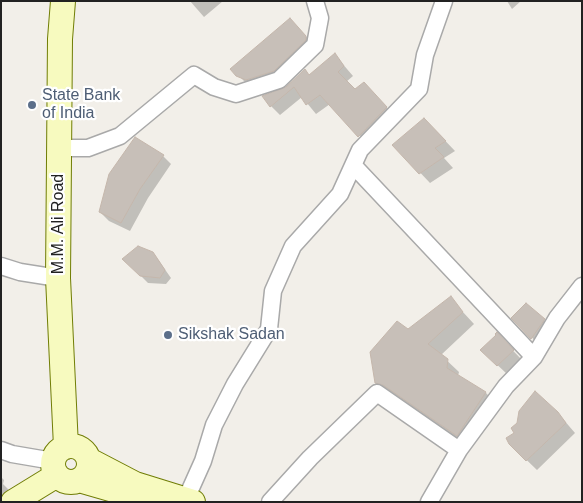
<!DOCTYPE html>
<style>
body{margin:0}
#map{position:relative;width:583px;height:503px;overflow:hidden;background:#f2efe9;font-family:Helvetica,sans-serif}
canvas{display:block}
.frame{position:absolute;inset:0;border:2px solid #222;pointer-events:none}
</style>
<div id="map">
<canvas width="583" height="503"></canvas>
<div class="frame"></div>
</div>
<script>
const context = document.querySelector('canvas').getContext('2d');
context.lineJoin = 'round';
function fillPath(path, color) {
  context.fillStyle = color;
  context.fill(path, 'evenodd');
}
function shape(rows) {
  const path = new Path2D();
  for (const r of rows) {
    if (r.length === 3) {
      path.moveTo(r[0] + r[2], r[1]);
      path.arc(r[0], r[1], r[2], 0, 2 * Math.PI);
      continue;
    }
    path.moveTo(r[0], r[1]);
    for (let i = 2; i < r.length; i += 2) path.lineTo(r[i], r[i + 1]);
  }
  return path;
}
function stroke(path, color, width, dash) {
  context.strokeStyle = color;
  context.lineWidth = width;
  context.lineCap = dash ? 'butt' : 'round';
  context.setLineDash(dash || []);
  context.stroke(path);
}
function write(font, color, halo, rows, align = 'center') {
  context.font = font + ' Helvetica,sans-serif';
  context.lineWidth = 4.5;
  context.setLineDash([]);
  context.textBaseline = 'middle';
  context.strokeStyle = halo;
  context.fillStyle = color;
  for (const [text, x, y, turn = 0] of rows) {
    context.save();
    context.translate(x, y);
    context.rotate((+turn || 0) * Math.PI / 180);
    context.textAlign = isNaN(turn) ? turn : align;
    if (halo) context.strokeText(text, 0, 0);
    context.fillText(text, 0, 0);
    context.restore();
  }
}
fillPath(shape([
 [190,1,223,1,204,17],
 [507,1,521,1,512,9],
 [300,30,316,47,284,81,248,85,232,69],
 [335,55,353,76,346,82,355,91,373,93,396,117,369,145,330,104,316,114,302,97,280,115,271,106,286,89,310,76],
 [434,129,455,151,444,158,453,168,430,183,394,145],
 [163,156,171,164,148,198,130,231,109,221,100,212],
 [152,253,159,261,171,278,166,284,148,283,124,259],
 [450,298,474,324,441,355,459,372,458,376,486,393,497,404,469,447,388,395,376,383,408,331],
 [513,318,544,320,554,330,542,348],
 [497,334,522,360,507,374,491,359],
 [557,412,575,433,537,470,510,444,519,424],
 [1,477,4,480,3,484,12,493,6,502,1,502]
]), '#0003');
const building = shape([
 [290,18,306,36,306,40,274,71,246,80,236,76,230,69,290,18],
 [335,53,344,66,338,72,355,89,364,82,387,107,358,137,320,95,306,105,294,87,270,107,262,96,286,87,305,69,309,75,335,53],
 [424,118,446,141,435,148,444,157,419,174,392,145,424,118],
 [135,137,164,155,140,189,121,223,99,212,109,174,135,137],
 [138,246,153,252,165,270,160,278,140,276,122,259,138,246],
 [451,296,463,312,428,344,448,359,447,368,486,392,457,436,383,385,375,383,370,352,397,321,408,329,451,296],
 [526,303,545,319,531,339,511,318,526,303],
 [497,332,514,350,497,366,480,350,496,335,495,334,497,332],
 [535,391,558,412,566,423,526,461,509,444,506,438,514,433,511,428,517,423,519,411,535,391]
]);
fillPath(building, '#c7bfb8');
stroke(building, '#c4b6ab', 1);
const street = shape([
 [59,148,88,148,120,136,194,75,214,87,236,94,279,80,315,45,320,18,315,1],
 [354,166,534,357],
 [1,266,20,272,58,278],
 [1,450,12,454,53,461],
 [186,499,203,461,214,425,235,384,269,329,273,291,293,246,340,194,360,150,419,89,425,55,444,1],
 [270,502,310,458,377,393,459,450,506,386,534,357,557,318,582,286],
 [429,502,459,450]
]);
const secondary = shape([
 [63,1,60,39,58,278,66,447],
 [71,464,18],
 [89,460,135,484,193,502],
 [79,480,138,497],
 [13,502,57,475]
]);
stroke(street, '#a9a9a9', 19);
stroke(secondary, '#707d05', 26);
stroke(street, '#fff', 16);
stroke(secondary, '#f7fabf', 24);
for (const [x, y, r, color] of [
 [32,105,5,"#5c6f8a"],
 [168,335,5,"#5c6f8a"]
]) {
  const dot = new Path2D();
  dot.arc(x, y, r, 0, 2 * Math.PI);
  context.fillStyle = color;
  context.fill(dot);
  stroke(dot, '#fff', 2);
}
write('16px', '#4e5e75', '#fff', [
 ["State Bank",42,96],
 ["of India",42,114],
 ["Sikshak Sadan",178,335]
], 'left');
write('16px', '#222', '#fff', [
 ["M.M. Ali Road",59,224,-90]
]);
</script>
